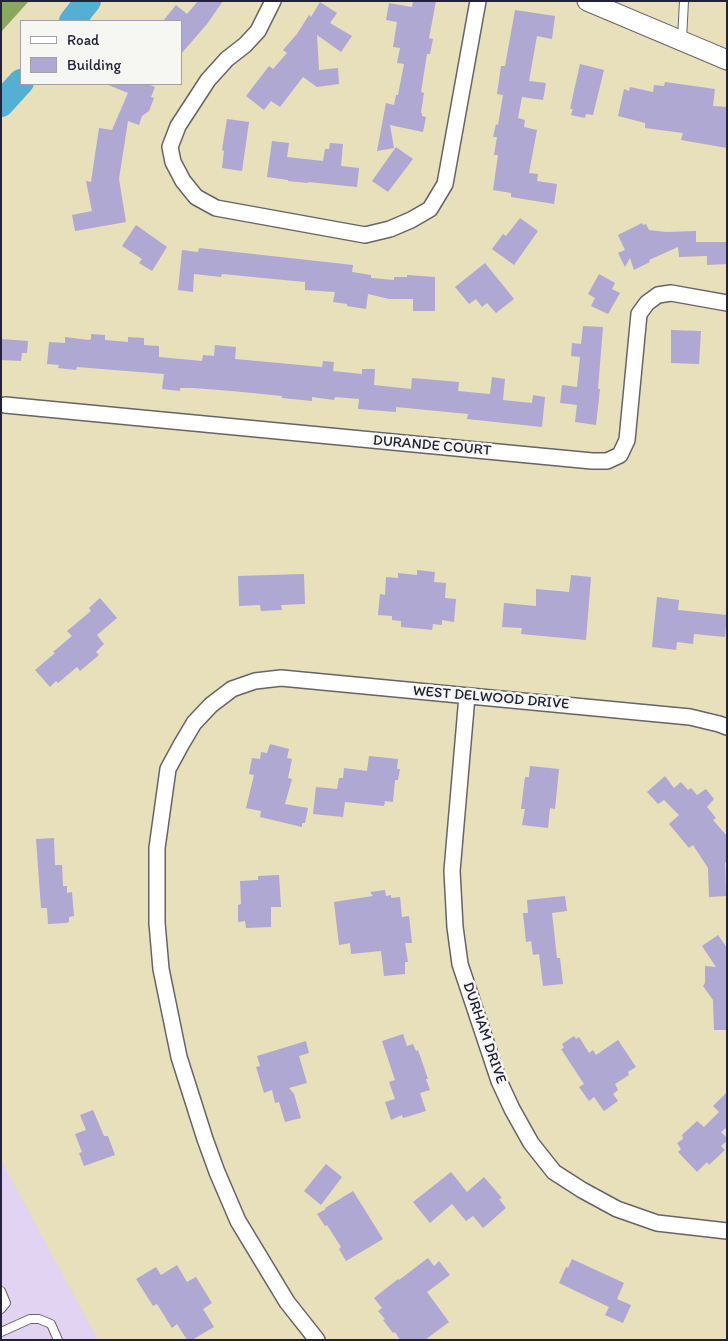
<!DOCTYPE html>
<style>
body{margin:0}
#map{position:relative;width:728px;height:1341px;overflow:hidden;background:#e8dfbb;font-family:Itim,sans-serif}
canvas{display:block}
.frame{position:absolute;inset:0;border:2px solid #22223b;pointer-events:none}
.legend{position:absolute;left:20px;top:20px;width:162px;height:65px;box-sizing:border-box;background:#f6f6f2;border:1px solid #a1a1a9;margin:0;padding:6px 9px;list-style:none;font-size:15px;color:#22223b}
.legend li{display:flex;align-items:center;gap:10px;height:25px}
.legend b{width:25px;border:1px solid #a1a1a9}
</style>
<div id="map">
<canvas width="728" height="1341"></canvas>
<div class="frame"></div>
<ul class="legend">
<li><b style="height:6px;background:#fff"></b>Road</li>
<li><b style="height:14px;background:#aea8d3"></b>Building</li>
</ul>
</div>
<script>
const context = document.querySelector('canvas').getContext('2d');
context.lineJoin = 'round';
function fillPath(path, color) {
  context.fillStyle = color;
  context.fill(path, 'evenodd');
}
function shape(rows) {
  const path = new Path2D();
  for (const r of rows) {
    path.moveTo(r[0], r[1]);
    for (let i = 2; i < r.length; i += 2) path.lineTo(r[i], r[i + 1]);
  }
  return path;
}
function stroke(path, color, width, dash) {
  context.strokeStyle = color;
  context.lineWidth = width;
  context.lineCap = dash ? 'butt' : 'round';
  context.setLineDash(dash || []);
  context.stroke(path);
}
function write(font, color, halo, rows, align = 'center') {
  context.font = font + ' Itim,sans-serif';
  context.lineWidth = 5;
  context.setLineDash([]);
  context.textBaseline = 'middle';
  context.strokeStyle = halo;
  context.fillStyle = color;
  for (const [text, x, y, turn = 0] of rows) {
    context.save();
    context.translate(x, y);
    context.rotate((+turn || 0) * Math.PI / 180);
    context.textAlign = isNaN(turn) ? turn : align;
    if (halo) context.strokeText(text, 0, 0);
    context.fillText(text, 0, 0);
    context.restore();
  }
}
fillPath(shape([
 [1,1160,98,1340,1,1340]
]), '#e3d3f2');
fillPath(shape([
 [1,1,29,1,1,32]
]), '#8aa85c');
stroke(shape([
 [72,21,88,1],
 [1,104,21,82]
]), '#53b0d2', 26);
fillPath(shape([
 [198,1,223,1,207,24,181,54,181,21,163,21,176,5,187,14],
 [413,1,436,1,429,38,433,39,430,54,427,54,421,92,424,93,421,113,422,113,422,116,426,117,423,132,390,125,394,148,377,151,386,103,394,105,396,95,398,95,404,64,397,63,400,48,393,47,397,22,386,20,389,3,412,7],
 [320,2,337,13,330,23,352,36,341,52,317,35,319,70,338,68,339,84,317,87,303,77,280,107,271,101,264,110,246,96,269,66,273,69,287,53,283,50,297,34,309,15,311,17],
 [515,10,555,16,552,39,537,36,529,81,546,83,543,100,522,97,518,118,525,120,524,127,537,130,529,173,538,174,537,181,557,184,554,204,511,197,511,193,493,190,498,155,494,155,497,137,493,137,496,124,498,125,503,95,497,94,501,66,505,66],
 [580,64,604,70,593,115,586,114,585,118,571,115,573,109,570,109],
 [665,82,715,89,713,106,727,107,727,148,681,140,683,133,645,128,645,123,618,116,624,89,629,91,630,87,653,92,654,85,664,86],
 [106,84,148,84,155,87,151,97,154,98,149,111,142,116,139,125,128,121,119,179,126,222,75,231,72,215,92,211,86,181,91,182,99,128,112,130,128,93],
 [227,119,249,122,242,171,222,168,224,151,222,150],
 [272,141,289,143,287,157,323,161,325,149,329,149,330,143,343,144,341,166,359,168,357,187,308,182,308,183,288,181,288,180,267,177],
 [396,147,413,159,388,192,372,181],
 [520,218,538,231,514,265,492,249,503,234,506,236],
 [642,223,643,225,646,224,649,230,666,232,696,231,696,242,727,242,727,264,707,265,707,256,679,257,678,247,649,260,650,262,634,270,630,258,625,267,618,253,625,250,618,235],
 [136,225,167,247,152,271,139,263,142,259,122,246],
 [199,248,353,265,352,272,371,275,371,278,394,280,394,277,407,277,407,275,435,277,435,311,413,311,413,299,389,299,368,294,366,309,347,306,347,304,333,302,335,292,305,290,305,282,222,274,221,277,194,274,193,292,178,290,182,250,198,252],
 [485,263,514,299,496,313,487,303,482,307,476,299,469,304,455,287],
 [599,274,615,283,612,289,620,293,608,314,591,306,595,298,588,294],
 [583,326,603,327,598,389,600,389,596,425,575,422,577,405,560,403,562,385,577,387,580,357,571,356,572,343,581,344],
 [671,330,701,331,699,364,671,363],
 [91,334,105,335,105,340,128,342,128,337,144,338,144,345,159,346,159,357,202,361,203,355,214,356,215,345,236,347,235,359,322,367,323,361,334,362,333,371,362,374,362,369,375,369,374,385,411,389,412,378,459,382,458,391,490,394,492,377,505,379,503,400,532,403,533,395,545,397,542,427,467,419,468,414,396,407,396,412,358,409,359,399,335,397,334,400,312,397,312,401,282,398,282,396,232,391,193,388,180,388,180,391,162,389,164,374,77,367,76,370,58,368,59,365,47,364,49,342,65,343,65,337,89,340,91,339],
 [1,339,28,341,27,353,22,353,21,361,1,360],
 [417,570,435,572,434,582,446,583,445,598,456,599,454,622,442,620,442,625,433,624,432,630,423,629,401,627,401,621,392,620,392,616,378,615,380,594,385,595,386,577,398,578,398,573,417,575],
 [304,574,305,604,281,605,282,610,261,611,260,605,239,606,238,576],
 [571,575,591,577,586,640,521,634,522,628,502,627,504,603,536,606,536,589,569,592],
 [657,597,679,600,678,610,727,615,725,637,694,634,693,644,677,642,676,650,652,647],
 [100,598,117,618,97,635,104,644,96,652,99,655,80,671,77,667,58,683,56,681,50,687,35,670,55,653,53,652,72,636,67,631,91,611,89,608],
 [270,744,289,749,287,758,292,759,288,778,292,779,285,804,308,808,305,823,302,823,302,827,260,817,261,811,246,808,254,775,249,774,252,758,260,759,261,752,267,753],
 [369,756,398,759,397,769,400,769,398,780,395,780,393,802,385,801,384,806,345,802,343,817,313,814,316,787,337,789,339,778,343,778,344,768,367,771],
 [530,766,559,769,555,809,550,808,548,828,522,825,525,809,521,809,525,777,529,777],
 [665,776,674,788,681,782,688,790,691,788,697,795,706,789,714,799,707,807,716,818,713,820,727,836,727,861,725,863,726,896,709,897,708,868,693,845,689,848,669,824,679,815,664,800,658,804,647,792],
 [54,838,55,865,62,865,63,886,67,886,67,893,72,892,74,916,69,917,69,922,66,923,48,924,47,908,41,908,36,839],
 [279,875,281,907,271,907,271,927,246,928,245,921,238,922,238,905,241,904,240,881,258,880,258,876],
 [385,890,386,896,391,895,391,898,400,897,402,917,409,916,412,943,405,943,408,962,405,962,405,974,384,976,381,951,351,954,350,943,339,945,334,902,373,896,370,892],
 [565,896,567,911,552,913,557,958,560,958,563,984,543,986,539,954,533,955,531,941,526,942,523,913,528,913,527,900],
 [718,935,727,948,727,1030,714,1030,713,1000,703,986,705,983,705,966,716,967,702,946],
 [403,1034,407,1046,413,1044,416,1051,418,1050,428,1079,426,1079,430,1090,420,1093,426,1111,403,1118,402,1115,391,1120,385,1102,395,1099,389,1082,395,1080,382,1041],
 [574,1036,576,1039,579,1037,589,1053,593,1050,596,1055,618,1040,636,1067,628,1072,629,1075,615,1084,618,1090,613,1094,618,1101,604,1111,594,1097,589,1101,579,1087,584,1084,561,1049,564,1048,562,1044],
 [306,1041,309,1053,299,1056,307,1083,289,1088,294,1094,301,1118,285,1122,279,1102,275,1103,272,1090,264,1093,256,1067,260,1066,257,1056],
 [727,1092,727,1127,721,1132,727,1138,727,1141,721,1146,725,1150,709,1165,707,1162,697,1172,678,1152,681,1149,677,1143,683,1139,682,1135,697,1121,704,1127,719,1112,713,1106],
 [93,1110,104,1136,108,1136,115,1155,84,1166,79,1153,82,1152,75,1134,86,1130,80,1115],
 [326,1164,342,1177,321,1205,304,1191],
 [451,1172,467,1192,484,1177,502,1198,499,1199,506,1208,483,1228,473,1216,466,1221,452,1204,430,1223,413,1202],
 [353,1191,383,1239,346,1261,339,1249,341,1247,327,1225,325,1226,317,1214,326,1209,325,1208],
 [428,1258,434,1266,439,1261,450,1275,427,1292,449,1322,425,1340,400,1340,395,1332,393,1333,383,1320,385,1319,378,1311,382,1308,374,1298,398,1279,399,1280],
 [572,1259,624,1283,617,1299,631,1305,623,1323,605,1315,609,1307,559,1283,566,1267,568,1268],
 [177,1265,187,1282,196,1277,212,1303,203,1309,214,1327,192,1340,187,1340,177,1324,172,1328,157,1304,153,1306,136,1279,156,1267,161,1275]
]), '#aea8d3');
const service = shape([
 [682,39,684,1],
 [1,1291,6,1303,1,1309],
 [1,1332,30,1319,39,1319,51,1324,58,1340]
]);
const minor = shape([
 [273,1,258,31,245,45,227,59,208,80,178,126,170,147,173,162,183,181,196,197,216,208,365,235,390,229,411,220,430,209,445,184,478,1],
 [5,405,592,461,607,461,620,455,627,440,639,314,647,303,658,295,671,293,727,303],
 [467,696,452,871,455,927,460,964,499,1081,512,1109,531,1143,554,1172,582,1190,617,1209,657,1223,727,1231],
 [317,1340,287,1302,238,1221,217,1172,205,1139,179,1057,161,969,157,923,157,848,168,769,181,745,194,723,211,705,232,689,255,681,281,678,690,717,719,724,727,727]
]);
const tertiary = shape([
 [587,1,727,60]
]);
stroke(service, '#676468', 10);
stroke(minor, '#676468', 18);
stroke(tertiary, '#676468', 21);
stroke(service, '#fff', 8);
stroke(minor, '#fff', 15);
stroke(tertiary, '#fff', 19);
write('15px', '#22223b', '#f6f6f2', [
 ["DURANDE COURT",432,446,5],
 ["WEST DELWOOD DRIVE",491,698,5],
 ["DURHAM DRIVE",484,1033,71]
]);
</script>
